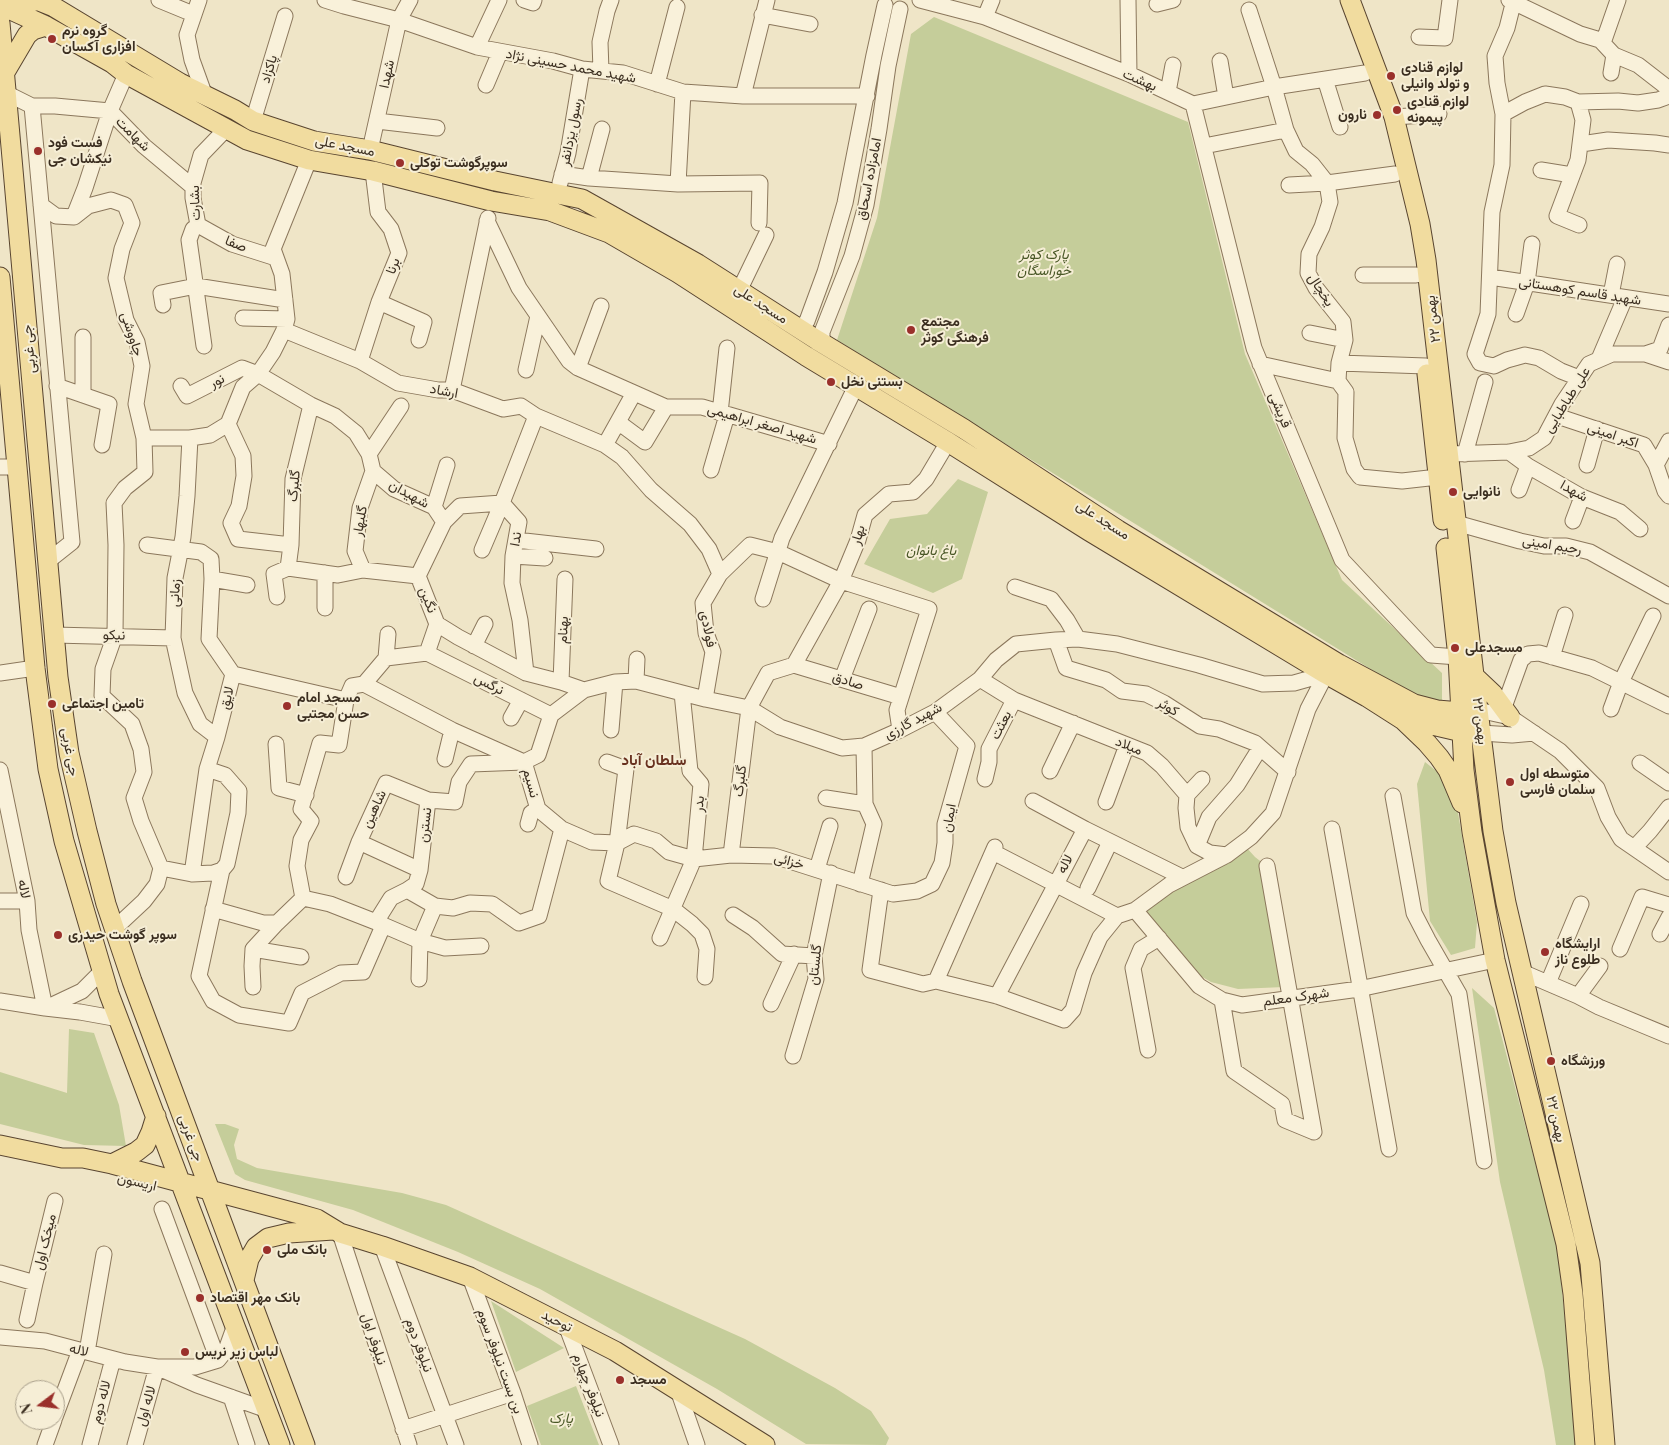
<!DOCTYPE html>
<meta charset="utf-8">
<style>
body{margin:0}
#map{position:relative;width:1669px;height:1445px;overflow:hidden;background:#efe5c7;font-family:"Playfair Display",serif}
canvas{display:block}
.north{position:absolute;left:15px;top:1380px;width:50px;height:50px;box-sizing:border-box;background:#f6eed6;border:1px solid #aba18d;border-radius:50%;rotate:255deg;font-size:14px;font-weight:700;line-height:20px;text-align:center;color:#3b2e20}
.north::after{content:'';display:block;margin:auto;width:18px;height:22px;background:#9a302b;clip-path:polygon(50% 0,100% 100%,50% 72%,0 100%)}
</style>
<div id="map">
<canvas width="1669" height="1445"></canvas>
<div class="north">N</div>
</div>
<script>
const context = document.querySelector('canvas').getContext('2d');
context.lineJoin = 'round';
function fillPath(path, color) {
  context.fillStyle = color;
  context.fill(path, 'evenodd');
}
function shape(rows) {
  const path = new Path2D();
  for (const r of rows) {
    path.moveTo(r[0], r[1]);
    for (let i = 2; i < r.length; i += 2) path.lineTo(r[i], r[i + 1]);
  }
  return path;
}
function stroke(path, color, width, dash) {
  context.strokeStyle = color;
  context.lineWidth = width;
  context.lineCap = dash ? 'butt' : 'round';
  context.setLineDash(dash || []);
  context.stroke(path);
}
function write(font, color, halo, rows, align = 'center') {
  context.font = font + ' "Playfair Display",Vazirmatn,serif';
  context.lineWidth = 4;
  context.setLineDash([]);
  context.textBaseline = 'middle';
  context.strokeStyle = halo;
  context.fillStyle = color;
  for (const [text, x, y, turn = 0] of rows) {
    context.save();
    context.translate(x, y);
    context.rotate((+turn || 0) * Math.PI / 180);
    context.textAlign = isNaN(turn) ? turn : align;
    if (halo) context.strokeText(text, 0, 0);
    context.fillText(text, 0, 0);
    context.restore();
  }
}
fillPath(shape([
 [934,17,1188,122,1245,354,1342,580,1442,673,1442,701,1411,694,837,340,877,218,911,34],
 [958,479,988,492,962,579,933,593,864,564,890,519,927,514],
 [1425,762,1439,773,1458,813,1477,922,1475,948,1451,955,1430,921,1417,784],
 [1246,847,1255,857,1264,864,1284,987,1238,989,1211,982,1192,971,1144,910],
 [1472,988,1494,1008,1557,1245,1576,1419,1577,1445,1556,1445,1544,1370,1500,1182],
 [69,1029,94,1033,119,1105,126,1146,84,1145,0,1124,0,1072,67,1093],
 [215,1124,225,1124,239,1129,234,1145,237,1159,257,1168,402,1193,446,1205,745,1339,835,1388,871,1411,889,1438,886,1445,806,1444,717,1389,540,1289,458,1252,353,1210,245,1180,235,1174],
 [491,1301,564,1348,516,1372],
 [576,1386,599,1445,541,1445,527,1406]
]), '#c5cd9a');
const minor = shape([
 [159,0,193,14],
 [199,0,187,35,192,60,205,96],
 [325,0,344,6,399,20,477,47,553,61,582,69,623,73,683,92,743,96,867,96],
 [524,0,533,3,534,0],
 [920,0,985,17,1129,74,1193,104,1274,87,1365,73],
 [1128,0,1129,74],
 [1509,0,1580,34,1600,40,1614,55,1638,65,1669,89],
 [1514,0,1507,28,1495,56,1497,83,1503,114,1502,165,1492,212,1488,314,1475,354,1480,363,1494,366,1507,360,1525,355,1539,358,1561,371,1579,378],
 [1157,4,1173,0],
 [1249,10,1274,87,1286,130,1296,151,1312,164,1327,183,1330,202,1322,227,1309,254,1308,273,1316,288,1343,322,1345,340,1339,363,1338,381,1346,392,1345,438,1354,469,1360,477,1402,481,1438,477],
 [762,15,810,24],
 [985,17,992,0],
 [1419,37,1445,38,1450,0],
 [1603,43,1618,0],
 [477,47,499,0],
 [1220,61,1226,97],
 [601,71,600,42,607,11,611,0],
 [1611,73,1614,55],
 [1325,79,1340,127],
 [657,84,677,7],
 [486,85,500,52],
 [1168,92,1173,65],
 [6,93,32,106,72,542,48,561],
 [743,96,767,0],
 [1578,102,1583,120,1578,160,1557,216,1579,225],
 [1193,104,1254,348,1342,560,1431,655,1458,657],
 [32,106,55,106,110,111,144,146,193,187],
 [1503,114,1525,102,1545,94,1565,97,1578,102,1618,101,1638,103,1658,100,1669,96],
 [1394,117,1439,114],
 [253,121,285,16],
 [377,121,437,128],
 [1581,144,1608,140,1655,143,1669,145],
 [1204,146,1286,130],
 [370,150,399,20,410,0],
 [1541,170,1572,175],
 [562,174,589,178,678,184,760,183,759,223],
 [589,178,602,129],
 [560,183,568,153,582,69],
 [678,184,683,92],
 [1289,185,1327,183,1395,174],
 [41,205,56,216,74,217,88,206,111,200,125,205,132,223,122,249,116,278,126,320,137,342,142,366,136,404,144,438,145,472,125,488,114,503,116,545,115,635,103,669,102,696,132,724,141,749,144,772,134,798,141,821,161,868,157,884,144,901,114,929],
 [74,216,85,188,110,111,126,74],
 [487,221,519,288,569,361,578,368,666,407,702,407,829,444],
 [198,225,193,229,189,240,204,346],
 [198,225,193,198,193,183,201,155,226,129],
 [198,225,232,244,276,258],
 [1363,275,1416,275],
 [1490,277,1669,304],
 [739,291,766,235],
 [1611,295,1617,264],
 [379,302,424,322,419,340],
 [163,305,161,293,196,286,285,300],
 [1516,314,1527,283,1532,244],
 [243,318,287,319],
 [799,329,807,321,825,272,845,203,874,55,885,5],
 [284,330,360,361,398,383,438,390,452,390,503,409,521,406,536,416,605,445,622,457,651,490,690,524,709,549,720,574],
 [1310,333,1345,340],
 [822,344,822,332,852,256,866,205,879,129,888,66,900,9],
 [1645,354,1669,362],
 [1599,359,1625,298],
 [360,361,379,302,399,253,391,229,378,212,373,171],
 [1339,363,1426,366],
 [1260,364,1338,381],
 [578,368,601,306],
 [526,370,538,316],
 [57,386,109,404,102,445],
 [181,386,187,396,242,368,258,374,311,405,335,416,356,433,369,454,373,471,394,489,434,507,444,522,460,506,502,503,482,550],
 [452,390,488,218],
 [83,395,83,337],
 [720,413,727,348],
 [1557,416,1644,445,1656,465,1665,491,1669,496],
 [618,422,645,442,666,407],
 [228,424,243,456,244,476,239,506,231,523,238,539,291,545],
 [144,438,190,438,210,435,228,424,243,387,258,374,273,352,284,330,287,319,282,274,273,249,309,160],
 [190,438,187,496,183,537,175,578,173,638,185,693,200,724,217,737],
 [605,445,634,393],
 [1509,452,1528,466,1582,497,1620,512,1640,529],
 [369,454,401,406],
 [1450,454,1509,452,1529,448,1544,438,1562,404,1589,364,1612,354,1645,354,1660,349,1669,325],
 [1465,454,1485,382],
 [1587,465,1597,429],
 [1656,465,1669,441],
 [0,467,17,467],
 [711,470,727,415],
 [1519,490,1528,466],
 [434,507,447,465],
 [1573,521,1582,497],
 [1456,523,1520,541,1544,546,1566,546,1590,552,1669,596],
 [516,540,596,549],
 [147,545,201,552,211,559,212,579,209,639,233,674,217,737,207,769,192,874],
 [513,556,545,558],
 [288,568,291,545,293,479,311,405],
 [363,570,355,551,360,508,373,471],
 [325,573,325,608],
 [418,576,444,522],
 [212,579,247,585],
 [1015,587,1051,599,1067,620,1078,639],
 [277,597,274,574,288,568,338,575,363,570,418,576,437,624,458,637,526,673,561,682,584,690],
 [763,599,782,538,856,386],
 [54,635,173,638],
 [1056,640,1066,668,1106,680,1122,691,1146,694,1164,703,1200,726,1219,729,1255,743,1288,772],
 [474,646,485,624],
 [427,653,551,715],
 [1552,657,1565,615],
 [386,658,388,634],
 [794,665,841,581,858,540,865,515,889,494,913,492,926,479,948,442],
 [0,673,35,668],
 [526,673,520,620,512,583,513,556,519,522,502,503,536,416],
 [233,674,346,700],
 [842,679,869,609],
 [980,679,1014,700,1147,753,1162,766,1187,795,1186,808,1188,827,1197,846,1210,853,1227,855],
 [636,681,637,659],
 [561,682,565,579],
 [364,684,452,730,524,762,538,809,562,829,592,842,617,843,634,834,656,841,669,852,694,859,731,855,774,856,893,894,917,891,932,884,942,863,945,843,945,824,967,746,935,712],
 [364,684,386,658,427,653,437,624],
 [705,699,713,652,706,633,703,603,720,574,750,545,778,552,841,581,929,609,897,710,900,730],
 [1504,707,1521,660,1528,654,1539,653,1592,668,1669,706],
 [1611,709,1621,682,1653,616],
 [1478,710,1510,717,1560,751,1597,788,1608,817,1621,839,1669,872],
 [511,718,521,700],
 [611,730,615,682],
 [1481,733,1512,735,1534,733],
 [276,744,279,788,306,795],
 [445,759,452,730],
 [607,762,626,769,617,843,608,881,673,909,692,924,702,934,707,949,705,977],
 [1640,763,1669,783],
 [0,770,27,901,29,930,45,1008],
 [1050,771,1073,723],
 [985,779,989,762,989,749,1014,700],
 [1187,795,1202,779],
 [1393,796,1414,913,1428,940,1459,994,1484,1161],
 [826,798,865,804],
 [1033,801,1085,829],
 [1106,802,1127,745],
 [528,824,531,813,538,809],
 [1332,829,1389,1149],
 [359,842,420,870],
 [1197,846,1209,817,1237,785,1260,748],
 [1635,847,1650,831,1669,807],
 [993,852,1117,916],
 [731,855,749,708,768,673,794,665,901,697],
 [1267,866,1314,1132],
 [161,868,192,874,213,873,222,870,227,864,238,813,239,791,225,775,207,769],
 [817,869,830,826],
 [222,870,199,976,213,1001,239,1015,289,1023,302,993,341,973,363,972,383,926],
 [346,877,359,842,386,783,428,800],
 [860,884,874,824,865,804,864,746],
 [1088,888,1110,842],
 [407,890,435,906,453,908,470,903,492,904,519,923,539,916,562,829],
 [881,890,870,970,923,984,936,981,997,996,1064,1020,1073,1010,1084,973,1100,937,1117,916,1135,910,1169,885,1227,855,1251,837,1273,813,1308,709,1326,674],
 [303,898,297,866,301,840,311,821,301,809,320,743,339,745,346,700,352,686,364,684],
 [0,901,27,901],
 [213,909,263,923,277,923,303,898,330,904,376,922,420,941,445,948,481,946],
 [1135,910,1199,986,1222,1000,1242,1005,1359,989,1495,960],
 [733,915,753,928,782,954,814,956],
 [376,922,391,898,407,890,416,884,420,870,428,800,455,802,459,782,471,764,524,762,538,755,551,715,584,690,615,682,636,681,705,699,749,708,780,727,842,748,864,746,900,730,935,712,980,679,996,660,1016,644,1056,640,1078,639,1117,644,1199,665,1263,684,1294,683,1326,674],
 [1660,934,1669,917],
 [660,938,694,859,701,784,690,771,682,693],
 [253,949,301,957],
 [1620,949,1642,897,1669,905],
 [1522,972,1578,996,1599,1007,1669,1036],
 [419,979,420,941,435,906],
 [936,981,995,847],
 [1548,983,1581,904],
 [253,987,252,966,253,949,277,923],
 [997,996,1085,829,1182,877],
 [1578,996,1600,966],
 [1222,1000,1234,1071,1282,1104,1285,1120,1314,1132],
 [0,1001,45,1008,80,1012,119,1019],
 [771,1004,794,954],
 [46,1008,82,991,102,971],
 [1148,1050,1133,968,1141,949,1159,938],
 [793,1056,816,979,814,956,831,873],
 [162,1209,218,1360],
 [340,1233,409,1445],
 [382,1246,456,1445],
 [0,1273,35,1283],
 [470,1277,513,1393,530,1445],
 [27,1320,35,1283,55,1201],
 [566,1325,611,1445],
 [0,1337,45,1341,125,1362,157,1367,195,1367,218,1360,226,1350,235,1325],
 [87,1352,104,1254],
 [163,1370,197,1385,267,1410],
 [678,1390,697,1445],
 [231,1397,247,1445],
 [55,1417,80,1350],
 [403,1429,513,1393],
 [45,1445,54,1420],
 [90,1445,113,1359],
 [135,1445,157,1367]
]);
const major = shape([
 [1350,0,1394,117,1420,224,1426,260,1478,710,1493,831,1506,903,1590,1263,1605,1445],
 [0,4,14,0,39,1,54,7,180,83,235,110,253,121,314,141,370,150,495,181,582,199,698,264,817,340,964,429,1118,530,1339,664,1414,704,1437,710,1461,712,1478,710],
 [0,5,46,26,112,63,126,74,247,140,309,160,373,171,491,201,550,211,609,233,678,273,806,356,948,442,1089,531,1326,674,1367,697,1403,720,1432,725,1462,732,1481,733],
 [0,23,58,677,69,753,87,831,106,904,132,981,305,1445],
 [4,74,27,35,33,30,46,26],
 [0,277,35,668,48,769,64,841,109,994,280,1445],
 [1427,374,1443,520],
 [1446,548,1458,657,1464,770,1472,832,1495,960,1566,1244,1573,1294,1585,1445],
 [1475,677,1493,694,1510,717],
 [1404,718,1403,720,1427,743,1439,757,1448,770,1462,803],
 [0,1145,62,1158,83,1158,112,1164,299,1214,317,1219,340,1233,382,1246,470,1277,615,1351,765,1445],
 [112,1164,136,1152,145,1145,151,1132,156,1116],
 [244,1280,249,1259,256,1247,268,1238,289,1233,333,1230]
]);
stroke(minor, '#8b775c', 17);
stroke(major, '#594530', 21);
stroke(minor, '#f9f1da', 15);
stroke(major, '#f1dc9f', 19);
for (const [x, y, r, color] of [
 [52,39,5,"#9a302b"],
 [1391,76,5,"#9a302b"],
 [1397,110,5,"#9a302b"],
 [1377,115,5,"#9a302b"],
 [38,151,5,"#9a302b"],
 [400,163,5,"#9a302b"],
 [911,330,5,"#9a302b"],
 [831,382,5,"#9a302b"],
 [1453,492,5,"#9a302b"],
 [1455,648,5,"#9a302b"],
 [52,704,5,"#9a302b"],
 [287,706,5,"#9a302b"],
 [1510,782,5,"#9a302b"],
 [58,935,5,"#9a302b"],
 [1545,952,5,"#9a302b"],
 [1551,1061,5,"#9a302b"],
 [267,1250,5,"#9a302b"],
 [200,1298,5,"#9a302b"],
 [185,1352,5,"#9a302b"],
 [620,1380,5,"#9a302b"]
]) {
  const dot = new Path2D();
  dot.arc(x, y, r, 0, 2 * Math.PI);
  context.fillStyle = color;
  context.fill(dot);
  stroke(dot, '#f6eed6', 2);
}
write('bold 14px', '#3b2e20', '#f6eed6', [
 ["گروه نرم",62,31],
 ["افزاری آکسان",62,47],
 ["لوازم قنادی",1401,68],
 ["و تولد وانیلی",1401,84],
 ["لوازم قنادی",1407,102],
 ["پیمونه",1407,118],
 ["نارون",1367,115,"right"],
 ["فست فود",48,143],
 ["نیکشان جی",48,159],
 ["سوپرگوشت توکلی",410,163],
 ["مجتمع",921,322],
 ["فرهنگی کوثر",921,338],
 ["بستنی نخل",841,382],
 ["نانوایی",1463,492],
 ["مسجدعلی",1465,648],
 ["مسجد امام",297,698],
 ["حسن مجتبی",297,714],
 ["تامین اجتماعی",62,704],
 ["متوسطه اول",1520,774],
 ["سلمان فارسی",1520,790],
 ["سوپر گوشت حیدری",68,935],
 ["ارایشگاه",1555,944],
 ["طلوع ناز",1555,960],
 ["ورزشگاه",1561,1061],
 ["بانک ملی",277,1250],
 ["بانک مهر اقتصاد",210,1298],
 ["لباس زیر نریس",195,1352],
 ["مسجد",630,1380]
], 'left');
write('14px', '#3b2e20', '#f6eed6', [
 ["شهید محمد حسینی نژاد",571,66,11],
 ["پاکزاد",269,69,-73],
 ["شهدا",387,74,-78],
 ["بهشت",1140,80,24],
 ["رسول یزدانفر",571,132,-79],
 ["شهامت",133,134,45],
 ["مسجد علی",345,146,11],
 ["امامزاده اسحاق",869,179,-79],
 ["بشارت",195,203,-92],
 ["صفا",236,244,22],
 ["برنا",393,266,-70],
 ["یخچال",1321,290,57],
 ["شهید قاسم کوهستانی",1580,291,9],
 ["مسجد علی",761,304,33],
 ["۲۲ بهمن",1433,319,-97],
 ["چاووشی",132,334,72],
 ["جی غربی",29,349,-95],
 ["نور",217,381,-27],
 ["ارشاد",444,391,10],
 ["علی طباطبایی",1567,400,-58],
 ["قریشی",1280,410,67],
 ["شهید اصغر ابراهیمی",762,424,16],
 ["اکبر امینی",1613,435,19],
 ["گلبرگ",294,486,-84],
 ["شهدا",1574,491,29],
 ["شهیدان",409,494,29],
 ["مسجد علی",1103,520,33],
 ["گلبهار",360,521,-80],
 ["بهار",858,535,-73],
 ["ندا",516,539,-80],
 ["رحیم امینی",1552,545,9],
 ["زمانی",175,593,-87],
 ["نگین",428,600,68],
 ["فولادی",708,629,79],
 ["بهنام",563,630,-88],
 ["نیکو",114,635,1],
 ["صادق",848,681,17],
 ["نرگس",489,684,27],
 ["لایق",227,698,-76],
 ["کوثر",1168,707,31],
 ["شهید گارزی",913,721,-28],
 ["۲۲ بهمن",1480,721,83],
 ["بعثت",1001,725,-63],
 ["میلاد",1129,746,22],
 ["جی غربی",70,752,80],
 ["گلبرگ",740,781,-83],
 ["نسیم",531,783,74],
 ["بدر",699,804,-85],
 ["شاهین",374,809,-65],
 ["ایمان",949,818,-80],
 ["نسترن",425,825,-83],
 ["خزائی",789,861,15],
 ["لاله",1065,864,-61],
 ["لاله",24,889,79],
 ["گلستان",815,965,-84],
 ["شهرک معلم",1296,997,-8],
 ["۲۲ بهمن",1556,1119,77],
 ["جی غربی",191,1138,70],
 ["اریسون",137,1182,13],
 ["میخک اول",45,1242,-76],
 ["توحید",557,1321,27],
 ["نیلوفر اول",374,1339,72],
 ["نیلوفر دوم",419,1345,70],
 ["لاله",79,1350,14],
 ["بن بست نیلوفر سوم",500,1361,70],
 ["نیلوفر چهارم",589,1385,69],
 ["لاله دوم",101,1402,-75],
 ["لاله اول",146,1406,-74]
]);
write('italic 14px', '#495726', '#f6eed6', [
 ["پارک کوثر",1044,255],
 ["خوراسگان",1044,271],
 ["باغ بانوان",931,551],
 ["پارک",561,1419]
]);
write('bold 15px', '#68311f', '#f6eed6', [
 ["سلطان آباد",654,760]
]);
</script>
